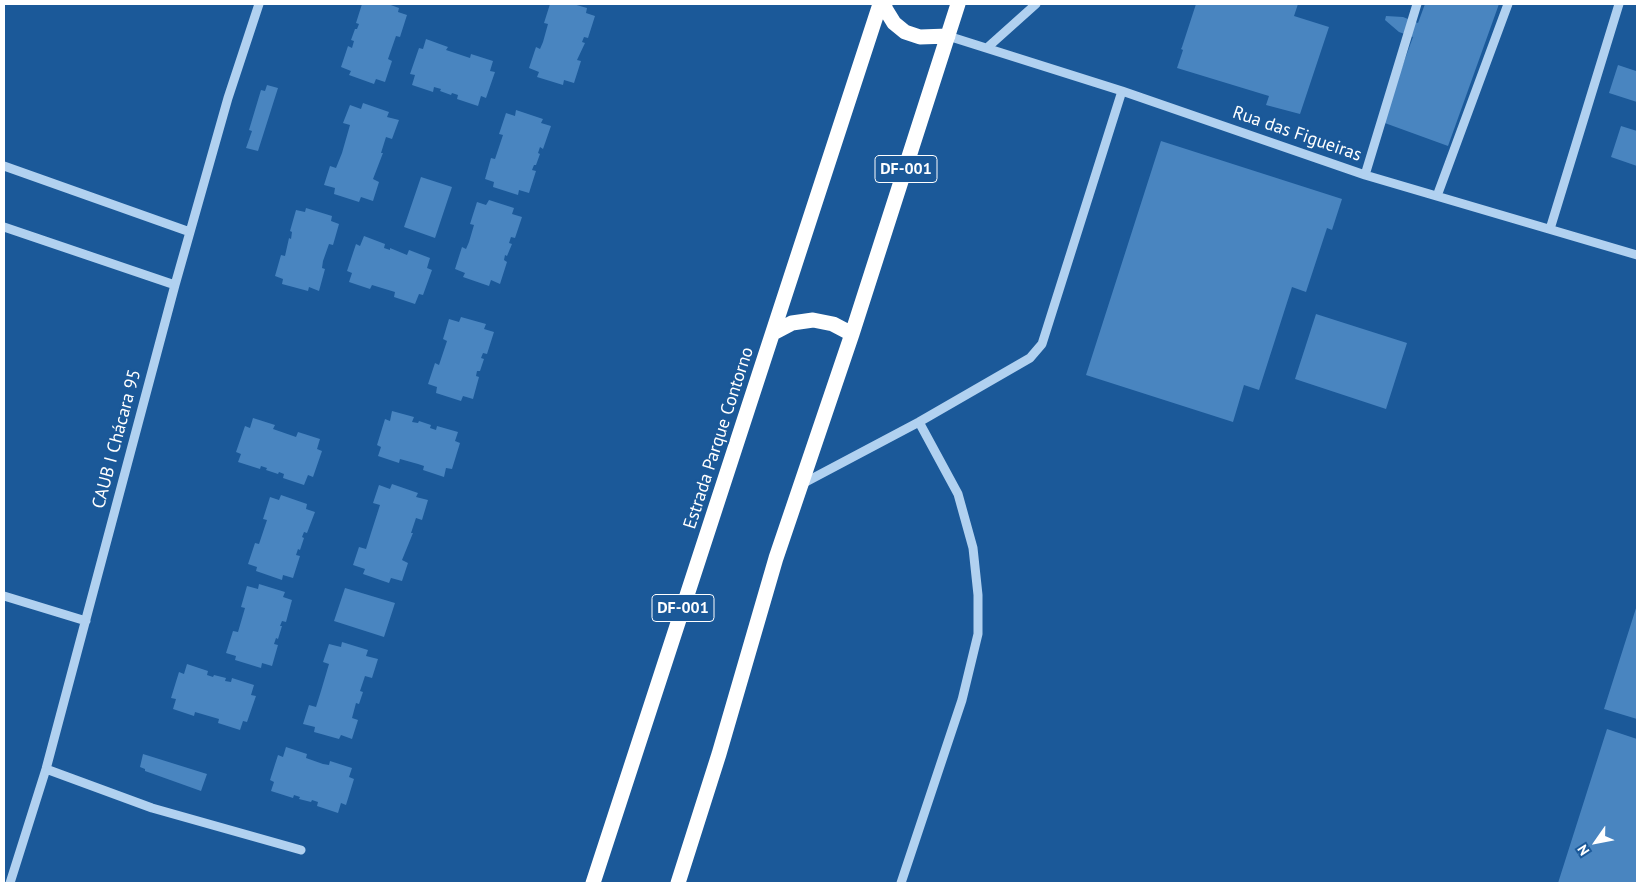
<!DOCTYPE html>
<meta charset="utf-8">
<style>
body{margin:0}
#map{position:relative;width:1641px;height:887px;overflow:hidden;background:#1b5999;font-family:"PT Sans",sans-serif}
canvas{display:block}
.frame{position:absolute;inset:0;border:5px solid #fff;pointer-events:none}
.north{position:absolute;left:1571px;top:817px;width:50px;height:50px;-webkit-text-stroke:4px #1b5999;paint-order:stroke;rotate:237deg;font-size:14px;font-weight:700;line-height:20px;text-align:center;color:#fff}
.north::after{content:'';display:block;margin:auto;width:18px;height:22px;background:#fff;clip-path:polygon(50% 0,100% 100%,50% 72%,0 100%)}
</style>
<div id="map">
<canvas width="1641" height="887"></canvas>
<div class="frame"></div>
<div class="north">N</div>
</div>
<script>
const context = document.querySelector('canvas').getContext('2d');
context.lineJoin = 'round';
function fillPath(path, color) {
  context.fillStyle = color;
  context.fill(path, 'evenodd');
}
function shape(rows) {
  const path = new Path2D();
  for (const r of rows) {
    path.moveTo(r[0], r[1]);
    for (let i = 2; i < r.length; i += 2) path.lineTo(r[i], r[i + 1]);
  }
  return path;
}
function stroke(path, color, width, dash) {
  context.strokeStyle = color;
  context.lineWidth = width;
  context.lineCap = dash ? 'butt' : 'round';
  context.setLineDash(dash || []);
  context.stroke(path);
}
function write(font, color, halo, rows, align = 'center') {
  context.font = font + ' "PT Sans",sans-serif';
  context.lineWidth = 4.5;
  context.setLineDash([]);
  context.textBaseline = 'middle';
  context.strokeStyle = halo;
  context.fillStyle = color;
  for (const [text, x, y, turn = 0] of rows) {
    context.save();
    context.translate(x, y);
    context.rotate((+turn || 0) * Math.PI / 180);
    context.textAlign = isNaN(turn) ? turn : align;
    if (halo) context.strokeText(text, 0, 0);
    context.fillText(text, 0, 0);
    context.restore();
  }
}
fillPath(shape([
 [362,4,388,4,399,8,398,12,407,15,400,37,396,36,388,59,392,61,385,82,376,79,374,84,349,75,351,71,341,67,348,46,352,48,354,41,351,40,355,29,357,29,359,24,356,23],
 [550,4,560,5,560,4,573,4,587,8,586,13,595,16,588,38,584,37,582,42,585,43,577,60,581,61,574,83,564,80,563,85,537,77,539,72,529,68,536,47,540,49,543,42,548,24,544,23],
 [1196,4,1298,4,1294,16,1329,27,1300,114,1266,105,1269,96,1177,68,1183,50,1181,49,1182,47],
 [1425,4,1499,4,1448,146,1382,122,1413,37,1399,32,1385,20,1386,16,1403,17,1418,23],
 [426,39,448,47,446,50,470,58,471,54,493,61,490,71,495,72,486,98,481,96,478,106,457,99,458,95,452,93,451,95,440,91,441,89,434,87,433,92,412,85,415,75,410,74,419,48,423,49],
 [1618,65,1636,71,1637,68,1637,102,1609,93],
 [267,85,278,88,258,151,246,148,252,131,249,130,261,90,265,91],
 [363,103,389,112,387,117,399,120,392,139,386,137,381,153,383,153,373,179,379,182,373,201,361,197,359,202,334,194,335,188,324,185,330,166,336,168,342,153,350,125,343,123,350,105,361,109],
 [516,110,543,119,541,123,551,126,543,149,540,147,538,153,540,154,536,165,534,165,532,170,536,171,529,193,519,190,518,195,493,187,494,182,485,179,491,158,495,159,503,135,499,134,506,113,515,116],
 [1621,126,1637,131,1637,166,1611,157],
 [1161,141,1342,199,1332,230,1327,228,1306,292,1292,287,1259,390,1244,385,1233,422,1086,375],
 [421,177,452,187,435,238,404,227],
 [489,200,514,208,512,214,522,217,515,238,511,237,509,243,512,244,507,256,505,255,504,260,507,262,500,284,491,280,489,286,463,277,465,273,455,269,462,247,466,249,469,242,474,225,470,224,477,202,486,205],
 [306,208,332,216,331,221,339,224,333,245,329,244,323,261,322,268,325,269,319,291,309,287,308,291,282,284,283,279,275,276,281,255,285,256,289,238,291,239,292,232,290,231,296,210,305,212],
 [364,236,385,244,384,248,390,250,390,248,407,255,409,250,430,258,427,268,432,270,423,295,419,294,415,304,394,297,395,292,372,285,370,289,349,282,352,273,347,271,356,244,360,246],
 [1316,314,1407,343,1386,409,1295,379],
 [461,317,486,324,484,329,494,332,487,354,483,353,481,358,484,359,480,371,477,371,476,376,479,377,473,399,463,396,461,401,436,393,437,387,428,384,435,363,439,365,447,341,443,339,449,319,459,322],
 [392,411,414,417,412,422,418,423,419,421,431,425,430,428,436,430,437,426,458,432,455,441,460,443,452,469,446,468,444,477,423,470,424,466,418,464,400,459,399,463,378,456,381,447,377,445,385,419,390,421],
 [253,418,275,425,273,429,296,437,298,432,320,439,317,449,322,451,313,477,308,475,304,485,283,478,284,474,279,472,278,474,266,470,267,468,261,466,260,469,238,462,241,454,236,452,245,426,250,428],
 [392,484,418,493,416,497,428,500,422,520,416,518,411,533,413,533,402,560,408,563,402,581,391,578,389,583,363,574,365,569,353,565,359,547,366,549,371,533,380,505,373,503,379,485,390,489],
 [281,495,307,504,306,509,315,512,307,533,304,532,302,537,304,538,300,550,298,549,296,555,300,556,293,578,283,575,282,580,256,571,257,567,248,564,255,543,259,544,267,520,263,519,270,497,279,500],
 [259,584,285,592,283,597,292,600,286,622,282,621,280,626,282,626,278,639,276,638,274,644,278,645,272,666,262,663,261,668,235,660,236,656,226,653,233,631,238,632,245,608,241,607,247,586,258,589],
 [345,588,395,603,384,637,334,621],
 [1637,605,1637,719,1604,709],
 [342,642,368,650,366,656,378,659,372,678,365,676,360,691,363,692,359,704,356,703,352,718,358,720,352,739,341,735,339,739,314,732,315,727,303,724,309,705,316,707,321,691,329,664,323,662,329,644,341,647],
 [187,664,208,671,207,675,213,677,214,675,226,678,225,681,231,682,232,678,254,685,251,695,256,696,247,722,243,721,240,730,218,723,219,719,195,712,194,716,173,709,176,699,171,698,179,672,184,674],
 [1607,729,1637,739,1637,883,1558,883],
 [286,747,307,754,306,758,323,764,329,765,330,761,352,768,349,777,354,779,346,805,341,803,338,813,317,806,318,802,312,800,311,802,299,799,300,797,294,795,293,798,271,791,274,782,270,780,278,755,283,757],
 [143,754,207,774,201,791,145,771,145,769,140,767]
]), '#4985c0');
stroke(shape([
 [948,36,1122,91,1365,175,1637,255],
 [988,47,1036,4],
 [4,166,190,232],
 [1365,175,1417,4],
 [1437,196,1508,4],
 [4,227,175,285],
 [1550,229,1619,4],
 [800,485,919,422,1030,358,1042,344,1122,91],
 [4,596,86,621],
 [46,769,152,808,301,850],
 [10,883,46,769,175,285,228,98,259,4],
 [901,883,962,700,978,634,978,595,973,548,958,494,919,422]
]), '#b1d1f0', 9);
stroke(shape([
 [884,4,886,10,894,23,905,32,920,37,948,36],
 [773,333,792,323,813,320,833,324,852,334],
 [593,883,880,4],
 [678,883,719,754,776,558,852,334,958,4]
]), '#fff', 15);
for (const [x, y, w] of [
 [906,169,62],
 [683,608,62]
]) {
  const box = new Path2D();
  box.roundRect(x - w / 2, y - 13.5, w, 27, 4);
  context.fillStyle = '#1b5999';
  context.fill(box);
  stroke(box, '#fff', 1);
}
write('bold 16px', '#fff', null, [
 ["DF-001",906,169],
 ["DF-001",683,608]
]);
write('18px', '#fff', '#1b5999', [
 ["Rua das Figueiras",1297,134,19],
 ["Estrada Parque Contorno",719,438,-72],
 ["CAUB I Chácara 95",117,439,-75]
]);
</script>
